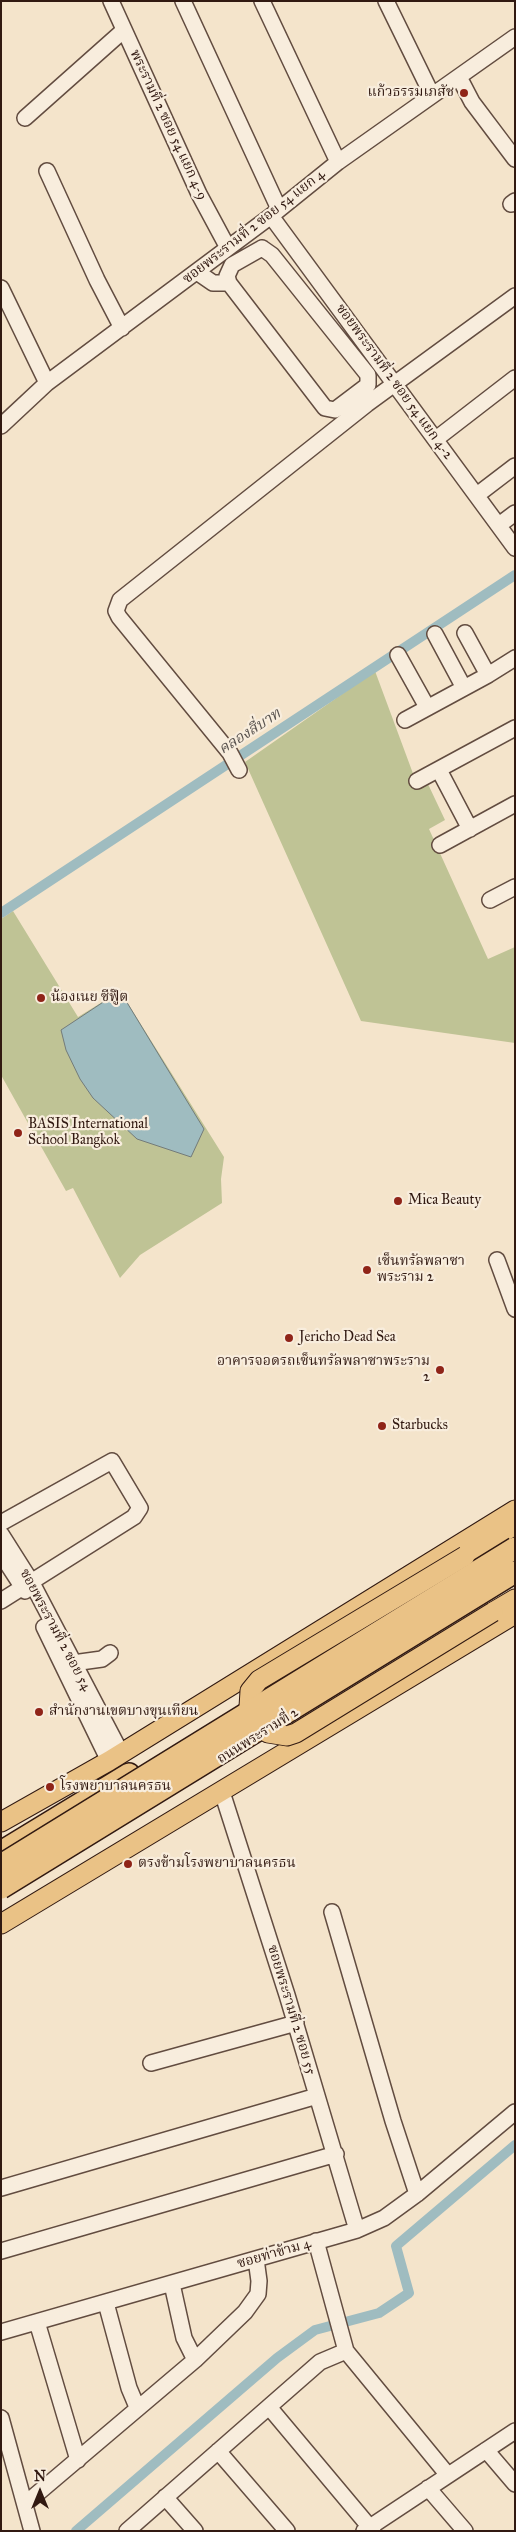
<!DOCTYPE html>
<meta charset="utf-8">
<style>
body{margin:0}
#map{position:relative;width:516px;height:2532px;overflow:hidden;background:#f4e4cb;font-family:"IM FELL Great Primer",serif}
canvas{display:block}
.frame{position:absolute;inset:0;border:2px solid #311911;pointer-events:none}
.north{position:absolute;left:15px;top:2467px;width:50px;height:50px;-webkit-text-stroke:4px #f8eddd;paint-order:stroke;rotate:0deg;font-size:14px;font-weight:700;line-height:20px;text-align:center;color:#311911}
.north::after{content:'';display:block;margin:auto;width:18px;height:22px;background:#311911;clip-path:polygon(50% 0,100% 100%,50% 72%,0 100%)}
</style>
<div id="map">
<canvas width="516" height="2532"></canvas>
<div class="frame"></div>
<div class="north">N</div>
</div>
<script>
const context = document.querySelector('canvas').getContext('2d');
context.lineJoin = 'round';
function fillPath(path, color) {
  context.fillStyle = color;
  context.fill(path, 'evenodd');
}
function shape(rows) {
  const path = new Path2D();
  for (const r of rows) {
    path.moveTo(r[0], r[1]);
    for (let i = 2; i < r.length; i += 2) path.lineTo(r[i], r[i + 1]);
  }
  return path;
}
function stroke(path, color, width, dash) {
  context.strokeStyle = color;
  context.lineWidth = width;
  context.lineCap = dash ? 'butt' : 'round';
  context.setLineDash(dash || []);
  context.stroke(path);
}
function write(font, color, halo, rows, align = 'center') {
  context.font = font + ' "IM FELL Great Primer","Noto Serif Thai",serif';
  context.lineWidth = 4.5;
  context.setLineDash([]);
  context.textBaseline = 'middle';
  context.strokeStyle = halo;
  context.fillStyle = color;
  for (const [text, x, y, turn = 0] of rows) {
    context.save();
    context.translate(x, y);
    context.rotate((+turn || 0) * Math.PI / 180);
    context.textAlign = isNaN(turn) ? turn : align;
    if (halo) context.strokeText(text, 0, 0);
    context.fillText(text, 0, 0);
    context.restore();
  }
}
fillPath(shape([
 [375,671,418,787,427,782,445,820,429,829,488,959,515,947,515,1043,361,1021,245,762],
 [13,911,78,1017,120,991,224,1157,221,1179,222,1203,140,1255,120,1278,73,1188,66,1191,1,1075,1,919]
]), '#bfc395');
const water = shape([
 [120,991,204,1129,191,1157,137,1139,93,1098,80,1079,66,1050,61,1030,120,991]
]);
fillPath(water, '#9fbcc0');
stroke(water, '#737b7a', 1);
stroke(shape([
 [1,913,515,575],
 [76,2531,277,2358,315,2330,379,2313,409,2293,396,2246,515,2145]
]), '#9fbcc0', 10);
const minor = shape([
 [111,1,199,194,228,248],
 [183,1,279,209],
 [262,1,338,162],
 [386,1,432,95],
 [459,77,472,102,515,159],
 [25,118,124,30],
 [47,171,97,280,122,328],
 [511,204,515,201],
 [271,216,515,548],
 [262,248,272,255,368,375,368,385,335,410,325,408,229,283,227,276,232,265,262,248],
 [197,272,213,283,229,283],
 [1,288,47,383],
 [1,426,47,383,271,216,338,162,515,37],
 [436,439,515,378],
 [477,495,515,466],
 [499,525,515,513],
 [465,633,488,675],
 [435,634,464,688],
 [398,655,427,707],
 [405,720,488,675,515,658],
 [239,770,230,753,119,617,116,611,120,600,367,404,515,296],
 [439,770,470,829],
 [417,781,515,728],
 [440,845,515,804],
 [490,900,515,887],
 [497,1260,515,1309],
 [1,1523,112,1461,140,1508,134,1517,1,1601],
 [1,1534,32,1583,121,1753],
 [1,1554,25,1591],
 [44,1627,109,1761],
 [73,1663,102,1659,110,1653],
 [222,1792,287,1995,357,2230],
 [332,1912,393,2121,417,2194],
 [151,2063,296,2023],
 [1,2188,317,2096],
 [316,2241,346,2351,447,2474],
 [1,2251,336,2154],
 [172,2284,184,2338,195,2360],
 [106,2303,129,2388,137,2407],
 [37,2322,78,2460],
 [1,2332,357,2230,384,2218,417,2194,515,2112],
 [269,2407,373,2531],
 [1,2418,32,2531],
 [486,2450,515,2484],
 [218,2451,287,2531],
 [428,2488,465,2531],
 [165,2497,195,2531],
 [25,2504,195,2360,245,2312,258,2294,259,2281,256,2259],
 [127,2531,320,2362,346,2351],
 [364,2531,515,2431]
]);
const major = shape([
 [465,1556,515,1525],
 [493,1612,515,1599],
 [1,1822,109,1761,515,1510],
 [1,1924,515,1614]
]);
const highway = shape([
 [1,1852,129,1774]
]);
stroke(minor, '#624c40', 18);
stroke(major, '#311911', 21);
stroke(highway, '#311911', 24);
stroke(minor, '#f8eddd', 15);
stroke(major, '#eac286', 19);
stroke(highway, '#eac286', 21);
const majorBridge = shape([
 [465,1556,259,1680,250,1691,249,1707,251,1714,261,1728,268,1733,287,1736,296,1733,493,1612]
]);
const highwayBridge = shape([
 [1,1865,515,1548],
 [1,1888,515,1572]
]);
stroke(majorBridge, '#311911', 21, []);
stroke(highwayBridge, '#311911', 24, []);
stroke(majorBridge, '#eac286', 19);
stroke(highwayBridge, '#eac286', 21);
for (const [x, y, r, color] of [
 [464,93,5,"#8f2418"],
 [41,998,5,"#8f2418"],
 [18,1133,5,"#8f2418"],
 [398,1201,5,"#8f2418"],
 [367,1270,5,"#8f2418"],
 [289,1338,5,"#8f2418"],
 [440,1370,5,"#8f2418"],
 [382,1426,5,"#8f2418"],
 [39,1712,5,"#8f2418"],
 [50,1787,5,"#8f2418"],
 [128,1864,5,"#8f2418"]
]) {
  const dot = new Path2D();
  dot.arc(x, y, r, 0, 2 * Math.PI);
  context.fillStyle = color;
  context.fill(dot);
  stroke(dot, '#f8eddd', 2);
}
write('14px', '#311911', '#f8eddd', [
 ["แก้วธรรมเภสัช",454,93,"right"],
 ["น้องเนย ซีฟู๊ต",51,998],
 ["BASIS International",28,1125],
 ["School Bangkok",28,1141],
 ["Mica Beauty",408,1201],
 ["เซ็นทรัลพลาซา",377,1262],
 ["พระราม 2",377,1278],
 ["Jericho Dead Sea",299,1338],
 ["อาคารจอดรถเซ็นทรัลพลาซาพระราม",430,1362,"right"],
 ["2",430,1378,"right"],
 ["Starbucks",392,1426],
 ["สำนักงานเขตบางขุนเทียน",49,1712],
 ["โรงพยาบาลนครธน",60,1787],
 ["ตรงข้ามโรงพยาบาลนครธน",138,1864]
], 'left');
write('14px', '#311911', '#f8eddd', [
 ["พระรามที่ 2 ซอย 54 แยก 4-9",168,125,65],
 ["ซอยพระรามที่ 2 ซอย 54 แยก 4",254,227,-38],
 ["ซอยพระรามที่ 2 ซอย 54 แยก 4-2",394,382,54],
 ["ซอยพระรามที่ 2 ซอย 54",55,1630,62],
 ["ถนนพระรามที่ 2",258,1736,-32],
 ["ซอยพระรามที่ 2 ซอย 55",291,2010,73],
 ["ซอยท่าข้าม 4",274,2254,-16]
]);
write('italic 15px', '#58524e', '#f8eddd', [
 ["คลองสี่บาท",250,732,-33]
]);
</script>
